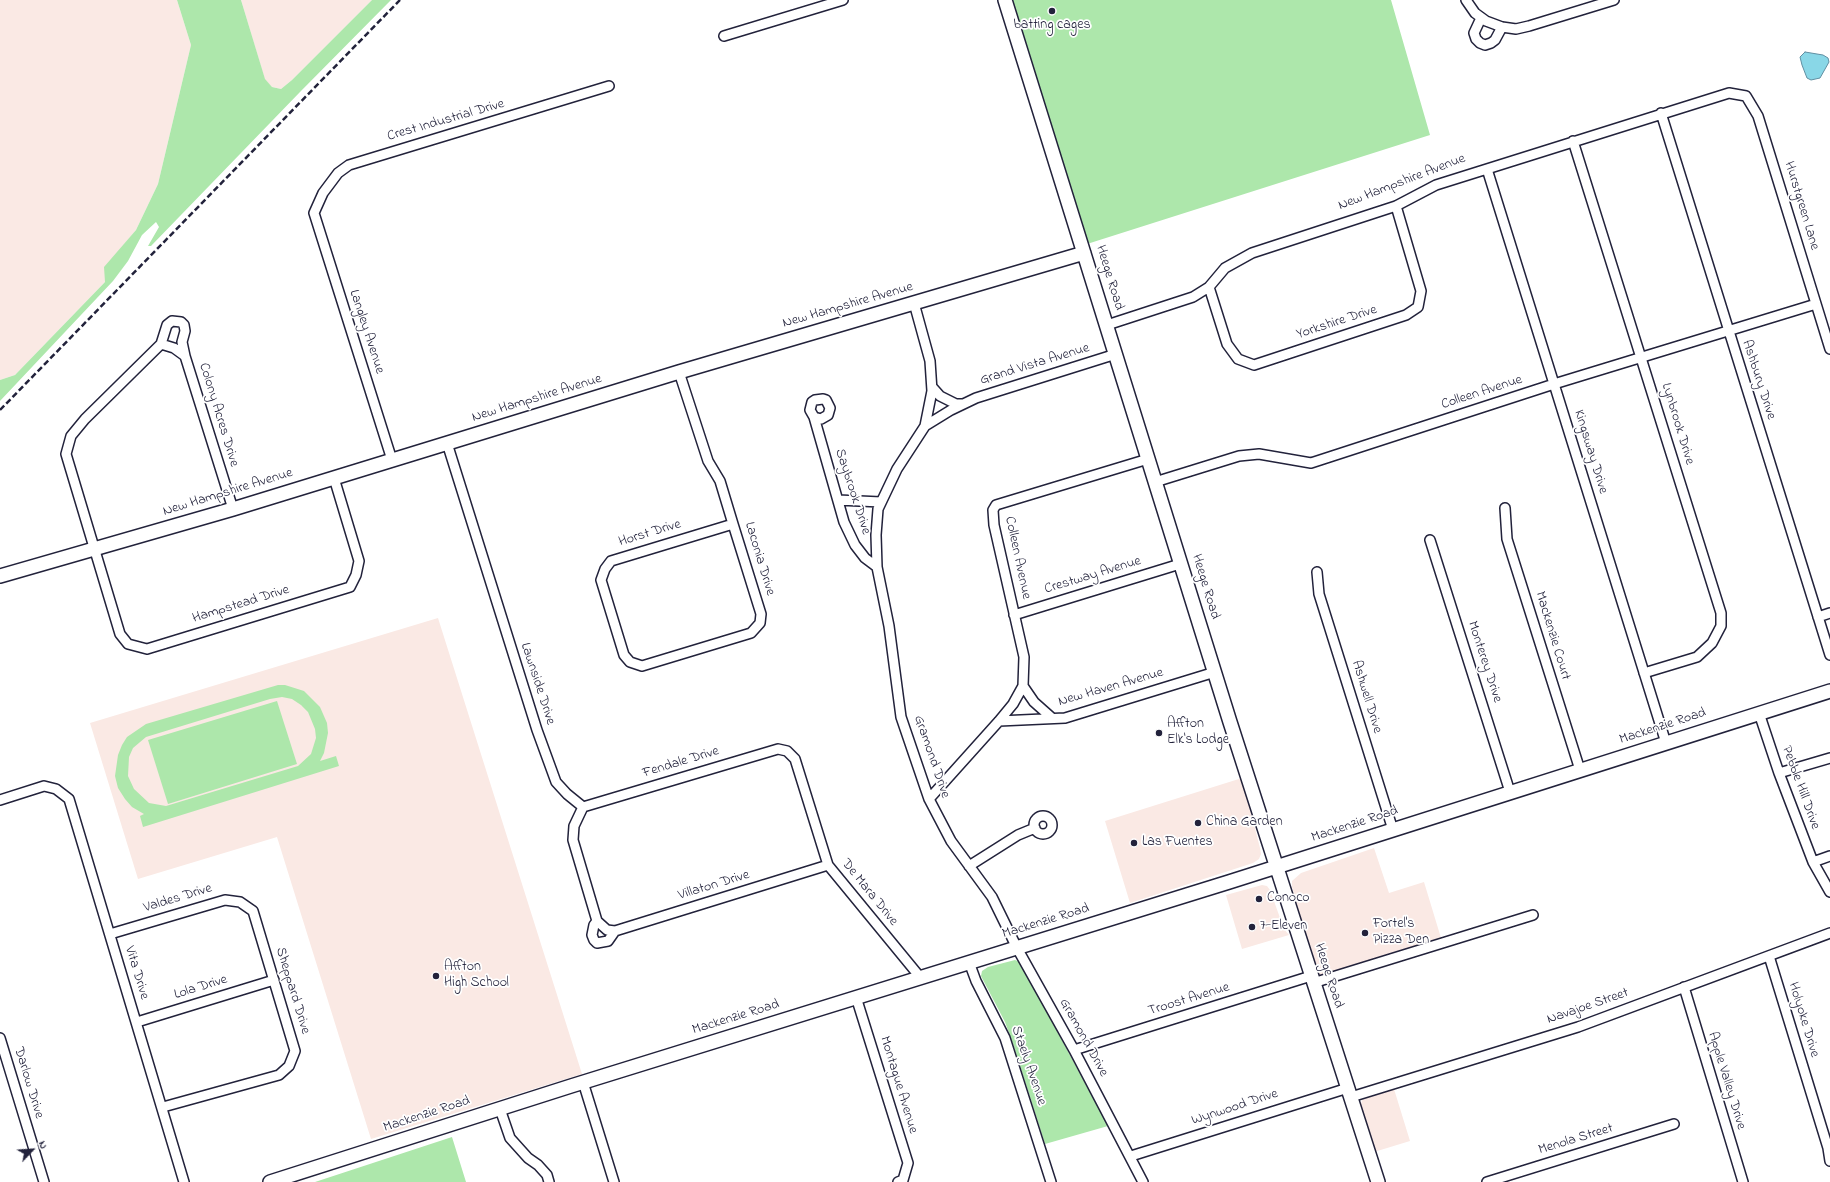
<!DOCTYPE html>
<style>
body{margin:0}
#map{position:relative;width:1830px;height:1182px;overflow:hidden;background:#fff;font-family:"Indie Flower",sans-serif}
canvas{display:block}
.north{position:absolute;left:12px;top:1130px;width:40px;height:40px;-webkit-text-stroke:3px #fff;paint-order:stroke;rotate:65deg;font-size:11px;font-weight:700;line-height:16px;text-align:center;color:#22223b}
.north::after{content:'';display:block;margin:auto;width:14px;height:18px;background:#22223b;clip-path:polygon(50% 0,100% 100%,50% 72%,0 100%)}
</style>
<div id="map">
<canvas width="1830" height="1182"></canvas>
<div class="north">N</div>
</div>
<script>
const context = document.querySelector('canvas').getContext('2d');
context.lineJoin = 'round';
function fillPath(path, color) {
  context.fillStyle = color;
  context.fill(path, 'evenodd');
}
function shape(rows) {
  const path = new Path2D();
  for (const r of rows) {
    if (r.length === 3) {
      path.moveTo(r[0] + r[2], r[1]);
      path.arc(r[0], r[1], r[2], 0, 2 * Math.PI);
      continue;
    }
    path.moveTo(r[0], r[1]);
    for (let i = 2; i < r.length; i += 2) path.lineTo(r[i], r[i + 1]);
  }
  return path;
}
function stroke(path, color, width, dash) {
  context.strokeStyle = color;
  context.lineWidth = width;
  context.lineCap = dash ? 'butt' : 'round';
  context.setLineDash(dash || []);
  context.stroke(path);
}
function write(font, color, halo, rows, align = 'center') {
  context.font = font + ' "Indie Flower",sans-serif';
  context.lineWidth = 3.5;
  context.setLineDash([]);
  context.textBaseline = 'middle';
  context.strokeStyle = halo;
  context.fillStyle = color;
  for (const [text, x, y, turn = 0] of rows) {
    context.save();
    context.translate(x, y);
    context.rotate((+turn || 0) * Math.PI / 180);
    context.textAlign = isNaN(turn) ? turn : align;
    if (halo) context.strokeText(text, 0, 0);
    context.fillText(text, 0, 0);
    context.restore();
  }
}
fillPath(shape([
 [0,0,177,0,191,45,158,184,136,230,121,248,105,282,15,375,0,380],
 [241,0,372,0,292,80,281,89,272,87,265,80],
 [438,618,582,1074,371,1139,277,837,138,879,90,723],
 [1242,778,1260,848,1261,854,1259,859,1253,863,1130,903,1105,821],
 [1374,848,1389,893,1424,882,1441,938,1322,976,1318,975,1315,972,1308,949,1303,925,1292,887,1292,881,1301,873],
 [1262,885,1267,886,1270,890,1284,929,1289,935,1242,949,1226,895],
 [1394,1089,1410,1141,1374,1152,1360,1107,1362,1101,1364,1097]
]), '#fae9e4');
fillPath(shape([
 [177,0,241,0,265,79,272,87,281,89,292,80,372,0,391,0,300,92,151,246,148,246,159,227,156,222,142,235,128,261,113,281,0,401,0,380,15,375,105,282,104,267,136,230,158,184,191,45],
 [1012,0,1391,0,1430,135,1087,244],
 [278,685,285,685,304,691,320,707,327,723,328,733,324,753,320,761,336,756,339,766,143,827,140,816,144,814,132,807,125,799,118,788,115,776,118,755,122,745,127,737,146,724],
 [282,697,292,699,301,705,308,712,315,729,316,738,311,754,298,766,166,806,149,803,134,789,128,776,129,757,133,748,146,737,270,699],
 [277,701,297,764,168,804,148,740],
 [1015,960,1020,962,1108,1126,1045,1144,1014,1047,1005,1022,981,976,982,971,988,967],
 [452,1137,466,1182,315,1182]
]), '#ade7ab');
const water = shape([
 [1805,52,1823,55,1828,58,1829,62,1820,78,1811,80,1807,78,1802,65,1800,57,1805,52]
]);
fillPath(water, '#89d7e7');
stroke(water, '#608fa2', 1);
const street = shape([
 [1466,0,1475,13,1486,21,1502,27,1516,29,1529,26,1614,0],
 [1481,18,1474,33,1476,39,1480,43,1485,45,1491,43,1495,40,1502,27],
 [724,36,843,0],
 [1661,113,1830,655],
 [1573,141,1721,613,1721,626,1712,643,1697,657,1644,673],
 [1487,169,1666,743],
 [1209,287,1227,344,1238,359,1254,365,1406,315,1418,307,1421,291,1396,206],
 [914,303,930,361,932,391,925,426,897,469,878,509,876,535,877,567,889,626,901,717,929,799,951,841,992,897,1017,948,1074,1050,1143,1182],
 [1107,325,1193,297,1209,287,1225,268,1252,253,1396,206,1436,185,1729,93,1746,96,1758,116,1830,349],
 [161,344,174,348,185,356,233,509],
 [185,356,182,342,185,331,184,325,181,322,172,321,167,325,161,344,85,419,71,436,66,454,120,634,128,644,147,649,350,587,356,575,359,561,334,478],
 [679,372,708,461,720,481,733,524,761,614,760,623,751,633,642,666,630,662,624,655,601,580,605,569,611,561,733,524],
 [932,387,940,396,956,404,963,404],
 [814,417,821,419,828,415,830,408,826,400,823,399,815,400,812,402,810,410,814,417,844,522,855,545,865,558,877,567],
 [925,426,951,410,976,398,1116,354],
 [447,443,537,730,556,782,567,794,583,807],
 [392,460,314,213,323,193,338,173,349,165,609,86],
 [1155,482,1239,456,1259,454,1311,463,1554,384,1816,304],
 [838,500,881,502],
 [1505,508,1507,539,1580,770],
 [1430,540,1510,792],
 [1317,572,1319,594,1393,830],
 [1014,615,1180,564],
 [1818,617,1830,613],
 [1023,686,1034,702,1052,718],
 [1759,713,1779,773,1813,862,1830,892],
 [999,721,1065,718,1215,672],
 [1779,773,1830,758],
 [929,799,999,721,1013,704,1023,686,1024,657,994,525,993,510,996,505,1148,459],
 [0,800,44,786,56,789,69,799,184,1182],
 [583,807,778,749,787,751,795,759,828,865,920,977],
 [583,807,574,826,573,840,597,921,607,930,615,931,828,865],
 [1043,825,9],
 [1813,862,1830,856],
 [969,866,1018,835,1035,828],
 [597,921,594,925,592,935,594,940,597,943,608,941,615,931],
 [110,934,225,900,240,902,253,911,295,1051,289,1066,279,1075,163,1107],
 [1769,956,1828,1148,1830,1161],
 [969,962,976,981,1005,1038,1051,1182],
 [1313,983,1533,915],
 [1684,987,1743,1182],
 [856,997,908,1163,903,1180,898,1182],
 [137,1022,274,980],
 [0,1038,44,1182],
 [1074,1050,1311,976],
 [583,1082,614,1182],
 [1351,1097,1578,1027,1830,933],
 [500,1109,510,1138,528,1158,538,1165,547,1175,549,1182],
 [1131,1156,1348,1088],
 [1487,1182,1674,1124]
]);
const secondary = shape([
 [1005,0,1230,722,1378,1182],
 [0,576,233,509,679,372,1084,253],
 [270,1182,571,1086,1229,882,1830,691]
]);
stroke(street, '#22223b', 12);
stroke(secondary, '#22223b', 16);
stroke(street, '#fff', 9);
stroke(secondary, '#fff', 13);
stroke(shape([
 [0,410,400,0]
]), '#22223b', 2.5, [6, 3]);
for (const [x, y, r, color] of [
 [1052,11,4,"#22223b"],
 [1159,733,4,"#22223b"],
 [1198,823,4,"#22223b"],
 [1134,843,4,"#22223b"],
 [1259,899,4,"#22223b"],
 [1252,927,4,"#22223b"],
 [1365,933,4,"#22223b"],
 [436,976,4,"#22223b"]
]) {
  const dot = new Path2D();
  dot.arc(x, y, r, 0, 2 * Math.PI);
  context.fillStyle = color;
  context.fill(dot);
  stroke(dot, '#fff', 1.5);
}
write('14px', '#22223b', '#fff', [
 ["batting cages",1052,26,"center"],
 ["Affton",1167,725],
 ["Elk's Lodge",1167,741],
 ["China Garden",1206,823],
 ["Las Fuentes",1142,843],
 ["Conoco",1267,899],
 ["Fortel's",1373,925],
 ["Pizza Den",1373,941],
 ["7-Eleven",1260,927],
 ["Affton",444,968],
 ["High School",444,984]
], 'left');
write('14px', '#22223b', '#fff', [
 ["Crest Industrial Drive",446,121,-16],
 ["New Hampshire Avenue",1402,183,-21],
 ["Hurstgreen Lane",1801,206,73],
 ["Heege Road",1109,278,73],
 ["New Hampshire Avenue",848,306,-16],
 ["Yorkshire Drive",1337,323,-18],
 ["Langley Avenue",366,332,72],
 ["Grand Vista Avenue",1035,365,-17],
 ["Ashbury Drive",1758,380,72],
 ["Colleen Avenue",1482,393,-18],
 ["New Hampshire Avenue",537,399,-17],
 ["Colony Acres Drive",218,415,73],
 ["Lynbrook Drive",1677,424,73],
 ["Kingsway Drive",1590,452,73],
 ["Saybrook Drive",852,492,72],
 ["New Hampshire Avenue",228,493,-17],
 ["Horst Drive",650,534,-17],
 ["Colleen Avenue",1017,558,78],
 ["Laconia Drive",759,559,73],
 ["Crestway Avenue",1093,576,-17],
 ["Heege Road",1205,587,73],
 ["Hampstead Drive",241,605,-17],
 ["Mackenzie Court",1552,636,73],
 ["Monterey Drive",1484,662,72],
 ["Lawnside Drive",537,684,72],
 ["New Haven Avenue",1111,688,-16],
 ["Ashwell Drive",1366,697,73],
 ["Mackenzie Road",1663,727,-18],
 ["Gramond Drive",931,757,71],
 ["Fendale Drive",681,763,-17],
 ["Pebble Hill Drive",1800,788,70],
 ["Mackenzie Road",1355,825,-18],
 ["Villaton Drive",714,886,-17],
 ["De Mara Drive",869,893,51],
 ["Valdes Drive",178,899,-17],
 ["Mackenzie Road",1046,922,-17],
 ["Vita Drive",136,973,73],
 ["Heege Road",1328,976,72],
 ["Lola Drive",201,988,-17],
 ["Sheppard Drive",292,991,73],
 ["Troost Avenue",1189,1000,-17],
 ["Navajoe Street",1588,1007,-19],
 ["Mackenzie Road",736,1018,-17],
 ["Holyoke Drive",1803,1020,73],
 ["Gramond Drive",1083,1038,61],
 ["Staely Avenue",1028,1066,71],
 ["Apple Valley Drive",1726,1081,73],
 ["Darlow Drive",28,1083,73],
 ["Montague Avenue",898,1085,73],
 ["Wynwood Drive",1235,1108,-18],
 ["Mackenzie Road",427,1115,-18],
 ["Menola Street",1576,1140,-17]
]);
</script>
